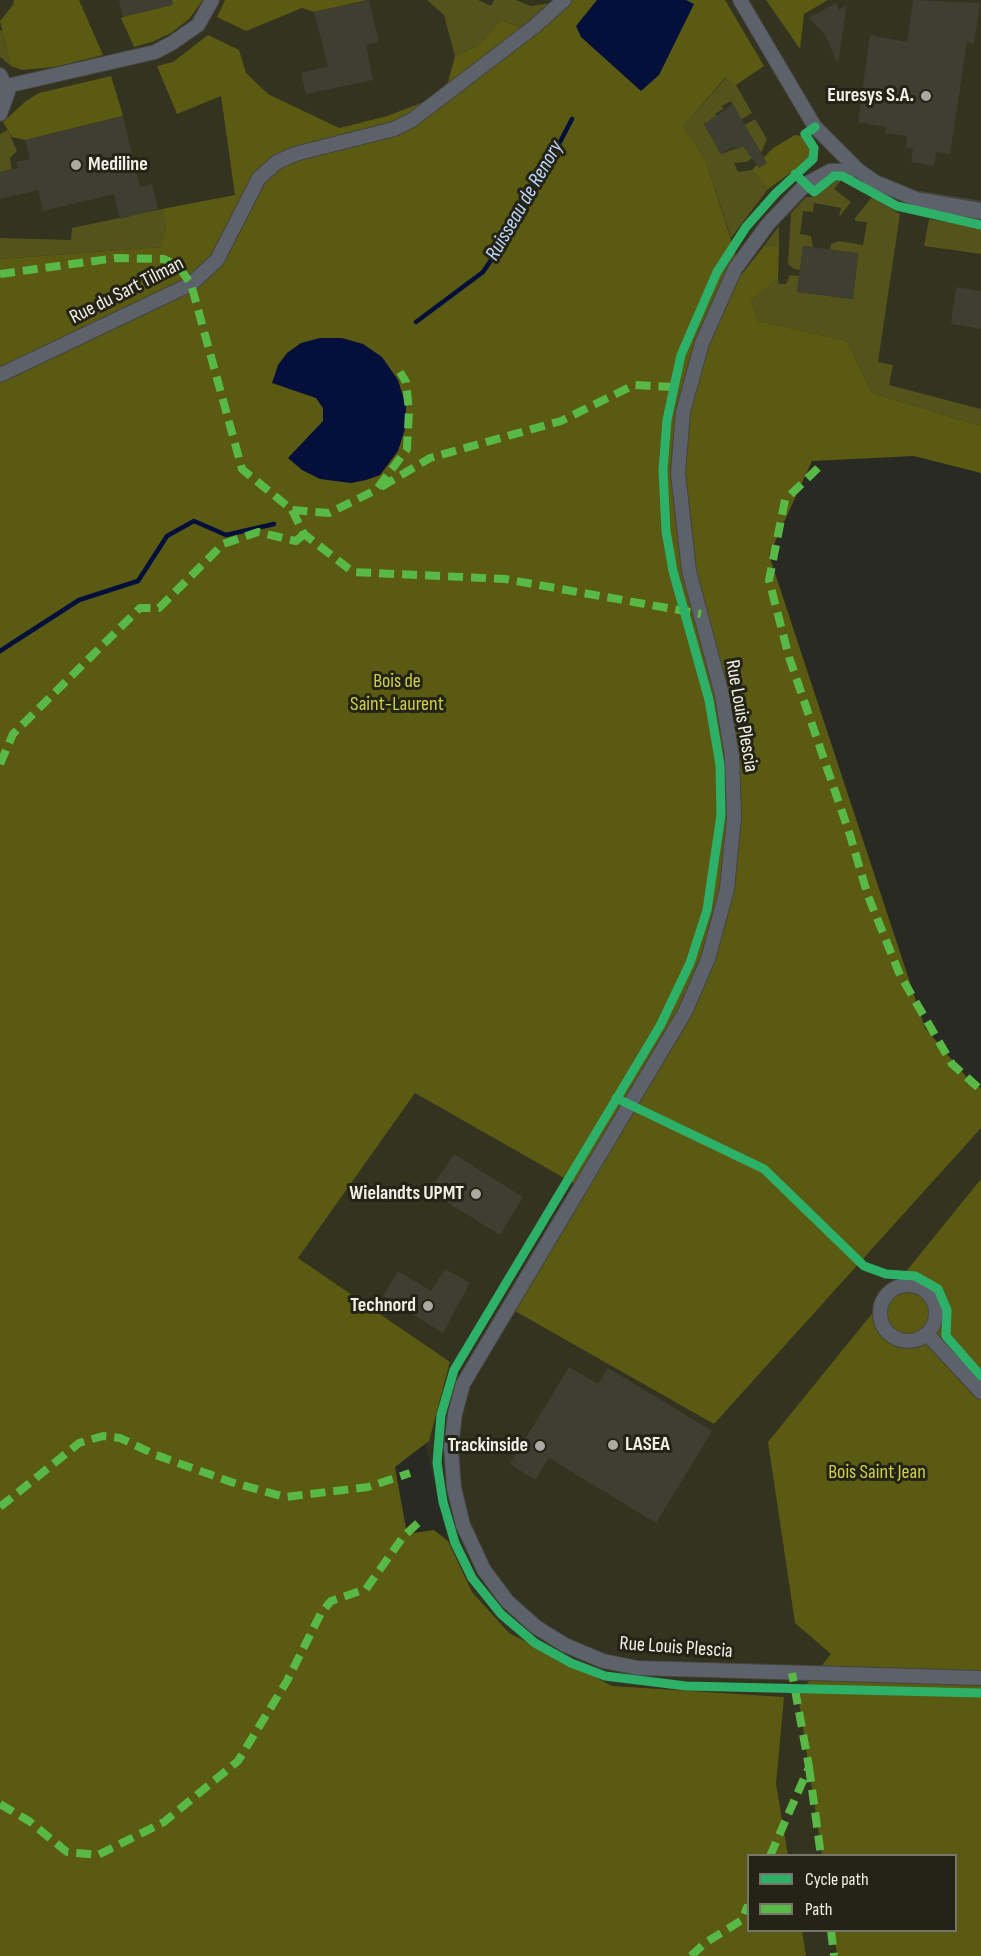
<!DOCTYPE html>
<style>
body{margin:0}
#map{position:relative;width:981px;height:1956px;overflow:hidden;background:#292a23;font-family:"Sofia Sans Condensed",sans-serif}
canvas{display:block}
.legend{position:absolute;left:747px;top:1854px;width:210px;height:78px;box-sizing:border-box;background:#232316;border:2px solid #75756a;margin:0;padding:8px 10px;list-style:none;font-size:18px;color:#efefe7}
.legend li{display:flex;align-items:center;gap:12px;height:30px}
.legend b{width:30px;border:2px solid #75756a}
</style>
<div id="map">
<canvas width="981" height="1956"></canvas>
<ul class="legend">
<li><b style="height:8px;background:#2db169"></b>Cycle path</li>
<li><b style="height:8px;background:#58b947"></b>Path</li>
</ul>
</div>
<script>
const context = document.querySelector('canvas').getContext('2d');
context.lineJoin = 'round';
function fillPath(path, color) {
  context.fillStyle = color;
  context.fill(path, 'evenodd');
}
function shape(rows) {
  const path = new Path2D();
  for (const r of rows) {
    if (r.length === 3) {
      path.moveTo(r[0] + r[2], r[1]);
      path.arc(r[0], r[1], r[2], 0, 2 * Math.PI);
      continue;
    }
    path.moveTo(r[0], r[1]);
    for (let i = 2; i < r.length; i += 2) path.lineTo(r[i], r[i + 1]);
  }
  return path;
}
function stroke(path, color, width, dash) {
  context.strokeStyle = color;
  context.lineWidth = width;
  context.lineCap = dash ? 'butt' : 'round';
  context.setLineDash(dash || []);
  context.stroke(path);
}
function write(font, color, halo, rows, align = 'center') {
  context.font = font + ' "Sofia Sans Condensed",sans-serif';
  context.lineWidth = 6;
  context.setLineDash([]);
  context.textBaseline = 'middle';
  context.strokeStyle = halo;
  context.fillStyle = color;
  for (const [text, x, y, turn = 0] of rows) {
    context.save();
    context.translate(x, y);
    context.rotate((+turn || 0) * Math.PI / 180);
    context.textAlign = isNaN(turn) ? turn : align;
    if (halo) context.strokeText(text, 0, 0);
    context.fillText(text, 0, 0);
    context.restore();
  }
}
fillPath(shape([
 [0,0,555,0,448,82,429,100,388,116,345,126,201,235,0,259],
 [568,0,981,0,981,426,703,343,732,849,981,1110,981,1956,616,1956,448,1541,422,1429,450,1362,298,1258],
 [748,1856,956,1856,956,1930,748,1930]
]), '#333320');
fillPath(shape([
 [427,0,478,0,491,6,494,0,516,0,531,6,551,3,520,27,501,20,479,45,455,56,444,15],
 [0,30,2,30,11,66,0,57],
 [727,77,736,85,752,113,740,120,731,101,722,106,723,109,715,114,717,117,704,124,721,154,743,146,743,126,755,119,767,139,762,151,747,162,734,163,738,172,752,170,768,189,731,238,705,159,683,126],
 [8,130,17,151,10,158,12,169,0,172,0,134],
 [842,179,834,189,851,202,839,217,841,208,814,203,813,212,803,211,800,234,811,236,813,247,803,246,800,270,794,269,788,264,791,213,806,197,814,197,828,183],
 [872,197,900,214,878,362,893,365,889,385,981,409,981,426,872,393,847,341,758,321,751,300,778,279,779,284,786,284,790,275,799,276,797,292,853,299,858,254,830,250,831,244,839,241,863,245,867,222,855,221,855,218],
 [162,209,166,229,162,247,0,259,0,238,71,240,72,228],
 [929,219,981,228,981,254,924,246],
 [779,226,779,248,764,246]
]), '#53531b');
fillPath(shape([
 [14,0,79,0,103,55,55,67,22,70,11,66,0,21,13,5],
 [160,0,203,0,189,19,171,33,152,42,134,47,121,18],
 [225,0,367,0,314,12,302,8,246,31,217,17],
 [555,0,725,0,764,66,736,85,726,77,683,126,705,159,742,274,764,246,779,247,778,279,751,300,758,321,847,341,872,393,981,426,981,473,914,456,812,461,769,555,925,1028,970,1081,981,1088,981,1128,714,1424,515,1311,587,1191,415,1093,298,1258,450,1362,429,1441,395,1467,407,1534,434,1530,448,1541,472,1592,509,1633,612,1686,784,1697,776,1784,788,1855,748,1856,748,1930,802,1931,806,1956,0,1956,0,259,161,247,166,229,162,209,235,195,221,96,177,114,157,66,173,62,208,35,239,50,246,73,268,94,339,128,387,116,429,100,448,82,455,56,479,45,501,20,520,27],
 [766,0,828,0,804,14,800,49],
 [111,76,123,116,25,140,12,137,3,122,26,101,39,93],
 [795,135,802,136,810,149,810,159,768,189,752,170,773,148],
 [981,1179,981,1956,837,1956,834,1931,956,1930,956,1856,822,1855,798,1695,831,1654,795,1623,768,1442]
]), '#5a5a12');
fillPath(shape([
 [597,0,686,0,694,4,659,75,641,91,581,37,576,26],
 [320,338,342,338,363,344,382,357,398,380,406,406,405,429,398,451,380,475,366,480,351,483,320,479,302,470,288,458,323,421,323,408,316,398,272,383,278,365,287,353,301,343]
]), '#040f3b');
stroke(shape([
 [416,322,483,272,523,213,572,119],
 [0,651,79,600,138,581,167,536,194,521,226,535,274,524]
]), '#040f3b', 4.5);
fillPath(shape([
 [119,0,172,0,173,5,123,17],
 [369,0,379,42,366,45,373,80,306,94,301,73,328,66,314,12],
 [913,0,980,3,974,44,967,42,950,154,936,152,934,166,911,162,913,149,906,148,907,136,885,133,886,127,858,122,870,35,907,42],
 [836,3,839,10,847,5,838,64,825,35,809,18],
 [733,104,767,163,759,168,743,146,735,150,733,147,721,154,704,124],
 [123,116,140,187,152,184,158,209,120,219,114,194,43,211,38,190,0,199,0,172,18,168,16,162,30,159,25,140],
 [803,246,858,253,853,299,797,292],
 [956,287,981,291,981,329,951,324],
 [454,1154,523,1197,500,1235,429,1191],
 [445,1269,470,1283,443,1333,383,1296,398,1271,431,1291],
 [569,1367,598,1384,608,1368,712,1431,656,1523,549,1458,535,1480,510,1464]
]), '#3e3f30');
const minor = shape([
 [740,0,815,127,858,170,875,182,921,201],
 [0,75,8,92,0,114],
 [7,86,155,52,172,43,198,25,212,0],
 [858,170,830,171,806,184,768,224,735,269,702,343,683,412,678,473,689,571,722,695,732,756,734,818,727,889,708,959,685,1012,463,1384,455,1414,451,1447,454,1488,463,1525,484,1570,507,1601,536,1627,565,1645,603,1661,638,1668,981,1678],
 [0,375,191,284,217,260,259,178,277,162,295,154,394,129,412,120,535,26,564,0],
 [908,1313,28],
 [927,1334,981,1392]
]);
const tertiary = shape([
 [921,201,981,211]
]);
stroke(minor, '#44453f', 16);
stroke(tertiary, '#44453f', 20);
stroke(minor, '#5d626a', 14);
stroke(tertiary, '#5d626a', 16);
stroke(shape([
 [0,274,116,258,164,259,178,266,191,284,242,469,292,510,329,513,376,490,407,449,409,411,406,382,400,372],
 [818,468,785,500,769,580,789,657,850,835,868,896,900,975,952,1064,981,1090],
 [381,487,430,458,561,421,634,385,675,387],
 [292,510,304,534,353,572,505,579,701,614],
 [0,764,13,734,140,608,159,608,223,544,258,532,296,541,304,534],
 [0,1507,79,1443,103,1436,120,1438,156,1455,231,1482,285,1497,368,1487,410,1473],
 [809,1767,821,1856],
 [0,1804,29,1821,67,1852,98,1855,164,1822,238,1761,287,1681,321,1613,331,1601,366,1589,403,1537,419,1522],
 [770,1856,809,1767,792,1673],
 [831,1930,834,1956],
 [691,1956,705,1943,742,1920,748,1905]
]), '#58b947', 8, [15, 8]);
stroke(shape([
 [815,127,805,134,814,148,813,159,776,193,746,227,717,272,681,355,667,420,663,470,666,531,673,571,709,700,720,765,721,815,707,910,690,963,660,1026,454,1370,441,1415,437,1463,443,1502,455,1543,472,1578,501,1614,535,1643,571,1663,605,1676,686,1686,981,1693],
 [795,174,814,192,834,176,842,176,897,206,981,225],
 [616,1098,764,1169,864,1266,886,1274,915,1276,938,1289,947,1310,946,1336,981,1376]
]), '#2db169', 9);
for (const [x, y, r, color] of [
 [926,96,6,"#aaaaa2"],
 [76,165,6,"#aaaaa2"],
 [476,1194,6,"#aaaaa2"],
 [428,1306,6,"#aaaaa2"],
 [613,1445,6,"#aaaaa2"],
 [540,1446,6,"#aaaaa2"]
]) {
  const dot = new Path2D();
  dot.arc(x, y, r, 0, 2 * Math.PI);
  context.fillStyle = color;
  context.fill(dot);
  stroke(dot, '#232316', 2);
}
write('bold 20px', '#efefe7', '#232316', [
 ["Euresys S.A.",914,96],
 ["Mediline",88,165,"left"],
 ["Wielandts UPMT",464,1194],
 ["Technord",416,1306],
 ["LASEA",625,1445,"left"],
 ["Trackinside",528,1446]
], 'right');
write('20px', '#efefe7', '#232316', [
 ["Rue du Sart Tilman",127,291,-27],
 ["Rue Louis Plescia",741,716,80],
 ["Rue Louis Plescia",676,1648,4]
]);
write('20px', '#d0cf4a', '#232316', [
 ["Bois de",397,682],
 ["Saint-Laurent",397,705],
 ["Bois Saint Jean",877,1473]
]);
write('italic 21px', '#bfd8ff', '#232316', [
 ["Ruisseau de Renory",525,201,-60]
]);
</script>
